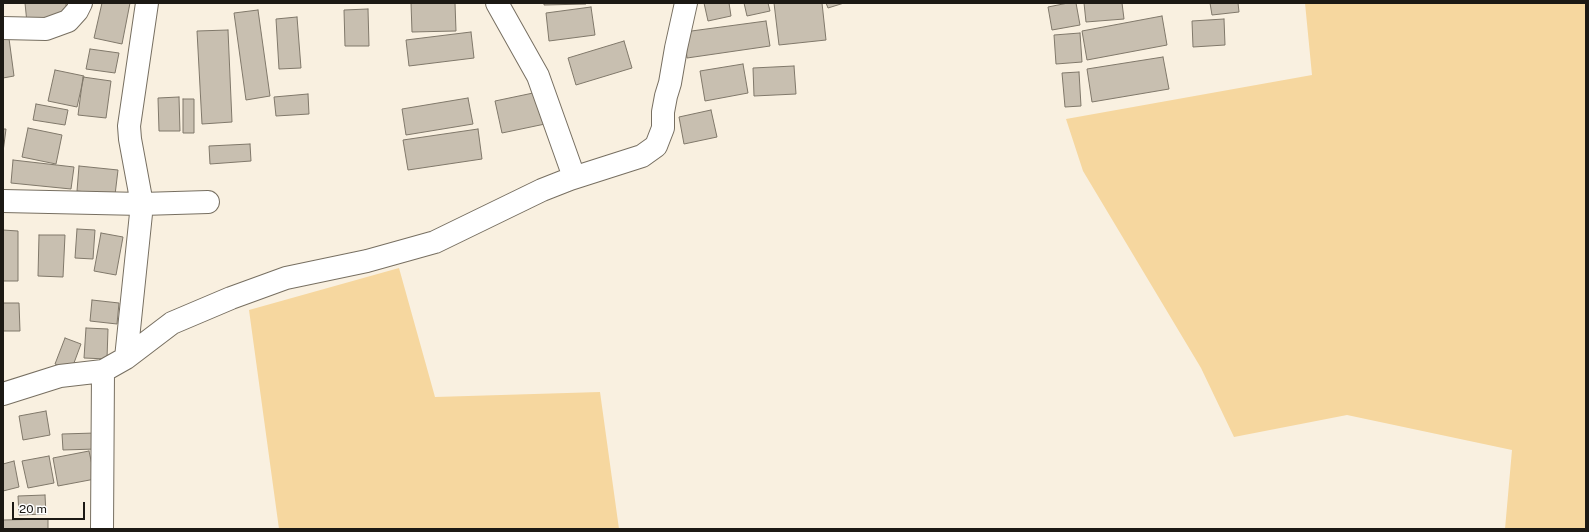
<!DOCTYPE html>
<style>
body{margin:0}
#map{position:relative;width:1589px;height:532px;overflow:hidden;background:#f9f0e0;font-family:"Public Sans",sans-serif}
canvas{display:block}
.frame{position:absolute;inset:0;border:4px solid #1c1914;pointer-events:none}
.scale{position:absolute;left:12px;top:502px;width:73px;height:18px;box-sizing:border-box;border:2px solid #1c1914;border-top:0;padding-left:5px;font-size:12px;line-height:14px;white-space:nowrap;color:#1c1914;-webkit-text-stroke:3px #fff;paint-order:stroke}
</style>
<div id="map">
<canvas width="1589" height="532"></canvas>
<div class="frame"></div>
<div class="scale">20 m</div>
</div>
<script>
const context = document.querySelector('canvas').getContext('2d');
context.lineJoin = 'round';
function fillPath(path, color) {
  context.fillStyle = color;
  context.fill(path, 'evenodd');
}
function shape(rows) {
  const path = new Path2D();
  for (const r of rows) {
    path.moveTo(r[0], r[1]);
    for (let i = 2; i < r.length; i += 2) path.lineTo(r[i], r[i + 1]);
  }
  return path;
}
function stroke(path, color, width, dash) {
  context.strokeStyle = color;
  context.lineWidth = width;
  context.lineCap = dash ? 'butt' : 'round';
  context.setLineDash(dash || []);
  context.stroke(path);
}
fillPath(shape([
 [1305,3,1586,3,1586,529,1505,529,1512,450,1347,415,1234,437,1201,368,1083,171,1066,119,1312,75],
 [399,268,435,397,600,392,619,529,279,529,249,310]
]), '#f6d79f');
const building = shape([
 [25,3,66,3,67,19,27,23,25,3],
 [102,3,130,3,122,44,94,38,102,3],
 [411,3,455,3,456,31,412,32,411,3],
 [544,3,586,3,586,4,544,5,544,3],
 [704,3,729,3,731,16,708,21,704,3],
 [744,3,768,3,770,11,747,16,744,3],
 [774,3,822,3,826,40,779,45,774,3],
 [826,3,844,3,828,8,826,3],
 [1068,3,1076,3,1080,25,1052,30,1048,7,1068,3],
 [1084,3,1122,3,1124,19,1086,22,1084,3],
 [1210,3,1238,3,1239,12,1212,15,1210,3],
 [591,7,595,35,549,41,546,13,591,7],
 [368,9,369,46,345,46,344,10,368,9],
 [258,10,270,96,246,100,234,13,258,10],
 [1162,16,1167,45,1087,60,1082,31,1162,16],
 [297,17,301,68,279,69,276,19,297,17],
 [1224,19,1225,45,1193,47,1192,21,1224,19],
 [766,21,770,46,687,58,684,32,766,21],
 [228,30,232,122,202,124,197,31,228,30],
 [3,31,8,31,14,76,3,78,3,31],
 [471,32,474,58,409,66,406,40,471,32],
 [1080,33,1082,62,1056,64,1054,35,1080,33],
 [624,41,632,68,576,85,568,58,624,41],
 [90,49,119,53,115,73,86,69,90,49],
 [1163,57,1169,89,1092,102,1087,69,1163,57],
 [743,64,748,93,705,101,700,71,743,64],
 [794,66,796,94,754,96,753,68,794,66],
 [55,70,84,76,77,107,48,101,55,70],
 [1079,72,1081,106,1065,107,1062,73,1079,72],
 [83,77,111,81,106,118,78,115,83,77],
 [538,92,545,124,502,133,495,101,538,92],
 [308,94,309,114,276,116,274,97,308,94],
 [179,97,180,131,159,131,158,98,179,97],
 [468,98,473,124,406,135,402,109,468,98],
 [183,99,194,99,194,133,183,133,183,99],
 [36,104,68,110,65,125,33,120,36,104],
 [711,110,717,137,684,144,679,117,711,110],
 [28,128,62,135,56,164,22,157,28,128],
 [3,129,6,129,3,152,3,129],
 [478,129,482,159,408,170,403,140,478,129],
 [250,144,251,161,210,164,209,146,250,144],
 [13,160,74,167,71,189,11,183,13,160],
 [79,166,118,170,115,195,77,191,79,166],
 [77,229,95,230,93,259,75,258,77,229],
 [3,230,18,231,18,281,3,281,3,230],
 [101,233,123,237,116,275,94,271,101,233],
 [39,235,65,235,63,277,38,276,39,235],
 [92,300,119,303,117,324,90,321,92,300],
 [3,303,19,303,20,331,3,331,3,303],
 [86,328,108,329,107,359,84,358,86,328],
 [65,338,81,344,71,371,55,364,65,338],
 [46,411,50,435,23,440,19,416,46,411],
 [95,433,96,449,63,450,62,434,95,433],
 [89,451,95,479,58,486,53,458,89,451],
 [49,456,54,483,28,488,22,461,49,456],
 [14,461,19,487,3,491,3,464,14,461],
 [45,495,46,514,19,515,18,496,45,495],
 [48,519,48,529,3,529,3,520,48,519]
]);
fillPath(building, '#c8bfb0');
stroke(building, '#80786a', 1);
const minor = shape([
 [497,3,538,76,574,177],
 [3,28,46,29,68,21,77,11,81,3],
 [3,201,142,204,208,202],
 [126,358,142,204,130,139,129,126,147,3],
 [3,394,60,376,103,371,126,358,172,323,231,298,286,278,367,261,435,242,542,190,570,179,642,156,656,146,663,128,663,112,666,96,670,83,676,48,686,3],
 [102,529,103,371]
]);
stroke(minor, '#776f61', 24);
stroke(minor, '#fff', 22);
</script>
